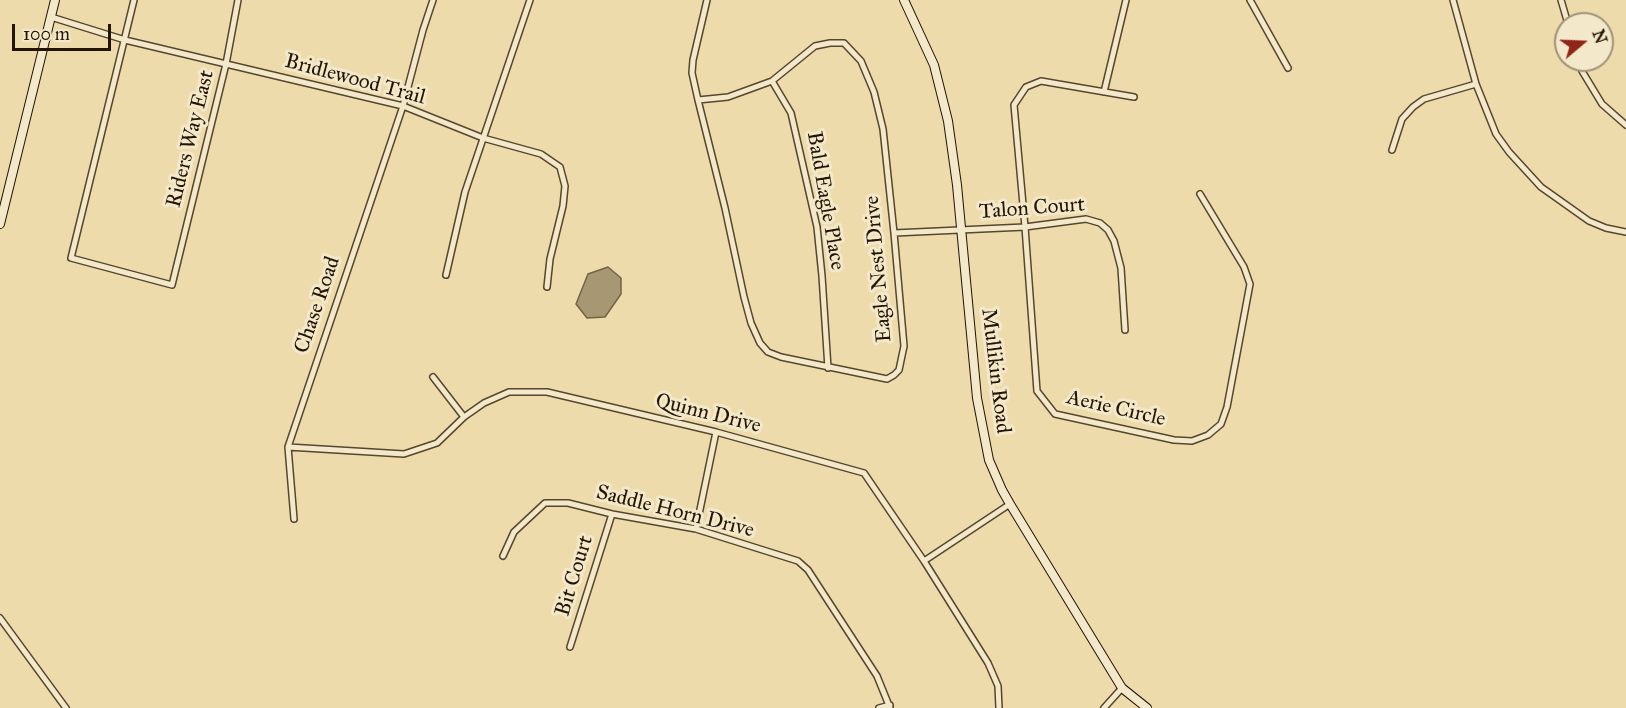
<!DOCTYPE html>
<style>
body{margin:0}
#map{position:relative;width:1626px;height:708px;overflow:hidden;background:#eddbac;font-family:"IM FELL Great Primer",serif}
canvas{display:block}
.north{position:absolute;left:1554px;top:12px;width:60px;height:60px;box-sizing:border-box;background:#f3e8c9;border:2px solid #a0937a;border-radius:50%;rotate:71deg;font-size:16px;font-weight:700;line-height:24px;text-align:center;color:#231403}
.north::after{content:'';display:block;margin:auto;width:21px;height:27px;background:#8f2418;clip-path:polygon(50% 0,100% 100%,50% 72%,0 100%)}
.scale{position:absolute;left:12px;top:24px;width:99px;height:27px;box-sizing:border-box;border:3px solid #231403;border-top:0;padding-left:8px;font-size:18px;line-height:21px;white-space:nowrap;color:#231403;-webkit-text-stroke:4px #f3e8c9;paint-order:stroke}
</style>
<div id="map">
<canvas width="1626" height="708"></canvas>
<div class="north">N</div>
<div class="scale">100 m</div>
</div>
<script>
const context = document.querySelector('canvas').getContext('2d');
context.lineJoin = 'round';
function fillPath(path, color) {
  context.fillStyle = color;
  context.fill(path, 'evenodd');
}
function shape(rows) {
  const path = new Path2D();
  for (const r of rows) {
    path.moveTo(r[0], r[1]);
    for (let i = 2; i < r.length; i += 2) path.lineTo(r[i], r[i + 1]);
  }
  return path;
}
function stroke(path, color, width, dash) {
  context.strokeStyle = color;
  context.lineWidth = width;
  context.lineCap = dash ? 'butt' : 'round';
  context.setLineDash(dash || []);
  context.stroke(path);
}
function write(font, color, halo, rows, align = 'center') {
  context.font = font + ' "IM FELL Great Primer",serif';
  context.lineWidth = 6;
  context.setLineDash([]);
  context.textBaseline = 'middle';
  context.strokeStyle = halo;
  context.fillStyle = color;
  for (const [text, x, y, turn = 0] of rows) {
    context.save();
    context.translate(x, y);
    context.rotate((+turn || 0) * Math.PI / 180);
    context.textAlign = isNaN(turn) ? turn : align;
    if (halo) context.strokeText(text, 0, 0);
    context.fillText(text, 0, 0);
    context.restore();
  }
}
const water = shape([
 [608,267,621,278,621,294,605,317,587,318,576,304,588,274,608,267]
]);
fillPath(water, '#a89773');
stroke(water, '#736346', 1.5);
const street = shape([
 [134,0,71,258,172,285,226,64,238,0],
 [1250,0,1288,68],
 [1453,0,1476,84,1496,134,1509,152,1541,187,1589,221,1606,228,1626,232],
 [1561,0,1568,24],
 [51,17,125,40,403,106,483,138,541,154,560,167,565,186,563,206,550,259,547,287],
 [1579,60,1582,71,1602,104,1626,125],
 [772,81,791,113,817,227,822,276,828,368],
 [1104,92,1126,0],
 [1134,97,1041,81,1026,87,1014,105,1025,227,1037,391,1055,414,1174,440,1192,441,1208,435,1221,424,1227,407,1250,284,1244,267,1200,194],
 [698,100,728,97,772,81,815,46,830,43,844,43,861,61,874,92,883,129,894,233,904,346,899,370,894,375,887,379,781,357,768,352,760,343,751,323,744,297,725,208,698,100,692,73,693,60,707,0],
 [1392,150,1402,119,1413,107,1424,99,1476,84],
 [894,233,1025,227,1086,219,1100,223,1108,230,1114,241,1121,268,1125,330],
 [446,275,465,192,530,0],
 [433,377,464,417],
 [288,447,404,454,437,443,464,417,484,403,509,392,547,392,716,432,864,473,924,561,988,663,998,686,999,708],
 [294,519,288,447,403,106,423,30,433,0],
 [696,529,716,432],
 [503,556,514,532,545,503,568,503,612,514,696,529,798,561,808,570,877,676,890,708],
 [924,561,1010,504],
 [0,618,66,708],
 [570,647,612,514],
 [879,708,890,705],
 [1104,708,1122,688]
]);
const secondary = shape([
 [904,0,934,65,948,121,957,185,977,398,989,460,1002,490,1010,504,1122,688,1147,708],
 [0,224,55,0]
]);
stroke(street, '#56462d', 8);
stroke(secondary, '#231403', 10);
stroke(street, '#f3e8c9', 5);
stroke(secondary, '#f3e8c9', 8);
write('21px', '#231403', '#f3e8c9', [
 ["Bridlewood Trail",355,80,15],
 ["Riders Way East",191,139,-76],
 ["Bald Eagle Place",825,201,80],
 ["Talon Court",1032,209,-4],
 ["Eagle Nest Drive",879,269,-95],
 ["Chase Road",318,305,-71],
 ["Mullikin Road",995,371,83],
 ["Aerie Circle",1116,409,13],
 ["Quinn Drive",708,414,14],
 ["Saddle Horn Drive",675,512,14],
 ["Bit Court",575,576,-73]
]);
</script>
